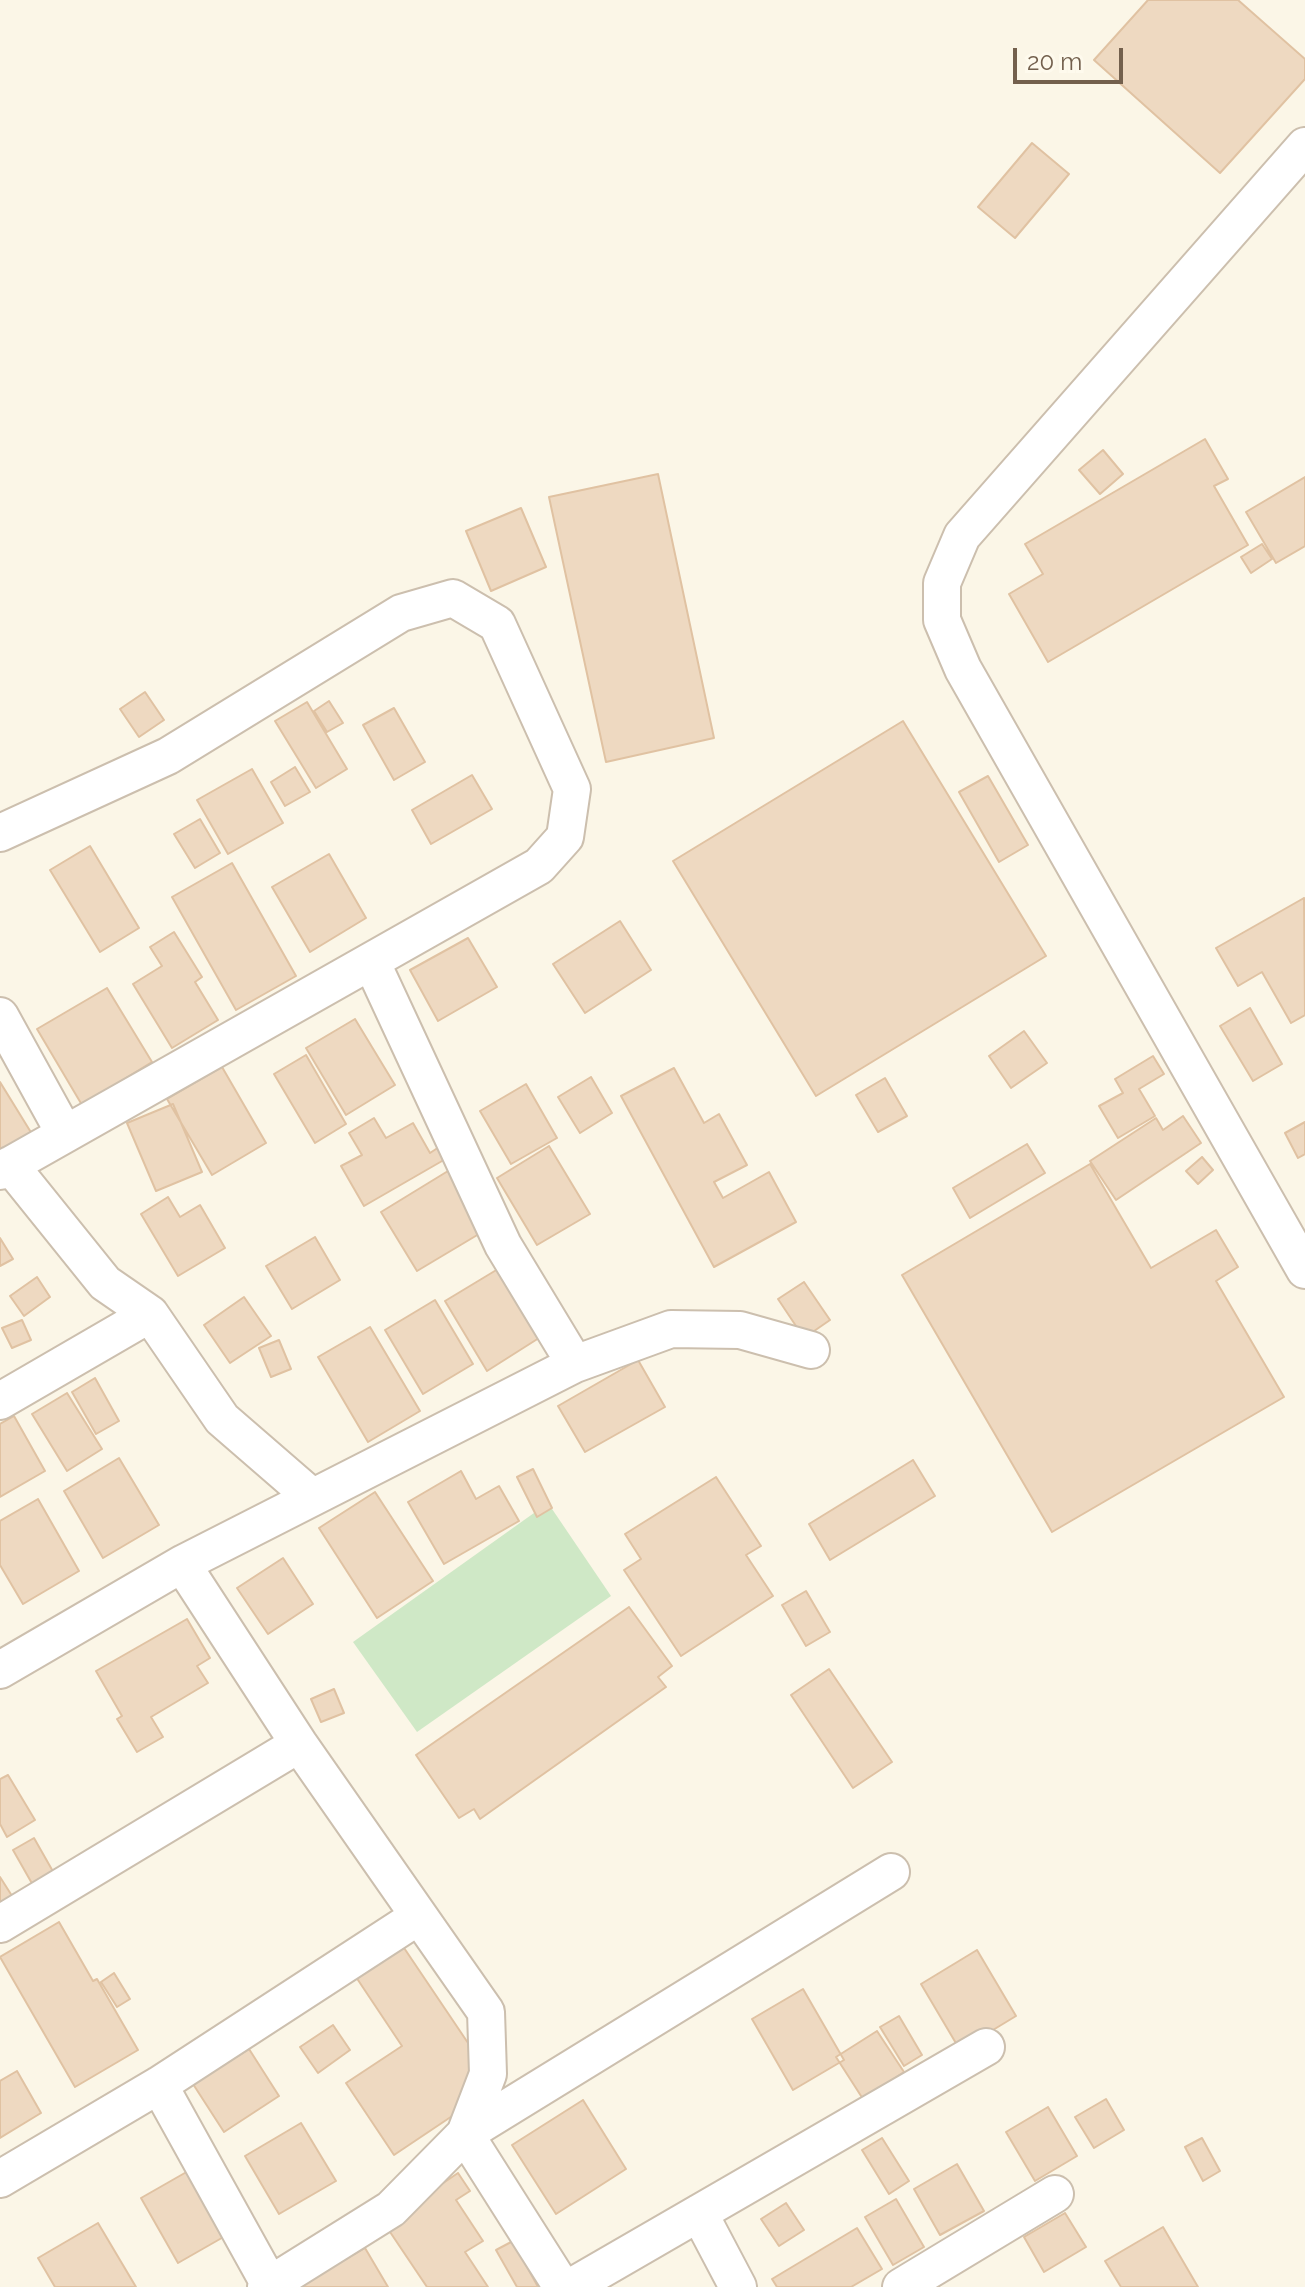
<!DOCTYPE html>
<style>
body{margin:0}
#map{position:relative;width:1305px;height:2287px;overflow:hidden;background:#fbf6e7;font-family:Raleway,sans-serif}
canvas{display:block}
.scale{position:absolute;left:1013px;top:48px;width:110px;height:36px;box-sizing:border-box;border:4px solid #73604d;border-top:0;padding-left:10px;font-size:24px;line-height:28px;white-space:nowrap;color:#73604d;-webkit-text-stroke:6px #fefaed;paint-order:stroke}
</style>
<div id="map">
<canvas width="1305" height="2287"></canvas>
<div class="scale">20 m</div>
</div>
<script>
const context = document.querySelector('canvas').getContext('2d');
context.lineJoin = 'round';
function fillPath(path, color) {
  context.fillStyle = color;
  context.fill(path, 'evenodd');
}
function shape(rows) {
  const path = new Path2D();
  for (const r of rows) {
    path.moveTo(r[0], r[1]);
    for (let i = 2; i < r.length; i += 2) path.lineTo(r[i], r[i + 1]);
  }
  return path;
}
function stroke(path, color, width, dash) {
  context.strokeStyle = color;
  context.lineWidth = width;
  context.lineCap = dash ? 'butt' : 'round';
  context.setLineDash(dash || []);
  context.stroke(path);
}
fillPath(shape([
 [548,1503,611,1596,417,1732,353,1642]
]), '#cfe8c6');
const building = shape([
 [1148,0,1238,0,1305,59,1305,79,1220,173,1094,60,1148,0],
 [1032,143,1069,174,1015,238,978,207,1032,143],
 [1205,439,1228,479,1214,486,1248,545,1048,662,1009,594,1043,574,1025,544,1205,439],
 [1103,450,1123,474,1100,494,1079,470,1103,450],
 [658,474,714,738,606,762,549,497,658,474],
 [1305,477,1305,546,1276,563,1246,512,1305,477],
 [521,508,546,567,491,591,466,531,521,508],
 [1262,544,1272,559,1251,573,1241,557,1262,544],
 [145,692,164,720,139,737,120,709,145,692],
 [329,701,343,723,327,732,314,711,329,701],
 [307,702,347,769,316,788,275,721,307,702],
 [394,708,425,762,394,780,363,725,394,708],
 [903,721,1046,956,816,1096,673,861,903,721],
 [295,767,310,792,285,806,271,782,295,767],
 [252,769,283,823,228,854,197,800,252,769],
 [472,775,492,809,431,844,412,810,472,775],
 [988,776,1028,845,999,862,959,792,988,776],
 [200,819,220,853,195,868,174,834,200,819],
 [90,846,139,928,100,952,50,870,90,846],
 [329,854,366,918,310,952,272,887,329,854],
 [232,863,296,976,236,1010,172,897,232,863],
 [1304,898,1305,1015,1291,1023,1262,972,1238,986,1216,948,1304,898],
 [620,921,651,970,585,1013,553,964,620,921],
 [174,932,202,977,195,982,218,1020,172,1048,133,984,162,966,150,947,174,932],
 [468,938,497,987,438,1021,410,970,468,938],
 [107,988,152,1062,82,1105,37,1029,107,988],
 [1250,1008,1282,1064,1253,1081,1220,1026,1250,1008],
 [355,1019,395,1085,346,1115,306,1048,355,1019],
 [1024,1031,1047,1063,1011,1088,989,1056,1024,1031],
 [306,1055,346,1124,315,1143,274,1074,306,1055],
 [1153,1056,1164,1074,1139,1089,1155,1116,1118,1138,1099,1106,1123,1093,1115,1079,1153,1056],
 [222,1067,266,1143,212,1175,167,1099,222,1067],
 [674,1068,704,1123,719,1114,747,1165,714,1182,723,1198,769,1172,796,1222,714,1267,621,1096,674,1068],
 [591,1077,612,1113,580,1133,558,1097,591,1077],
 [885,1078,907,1116,878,1132,856,1095,885,1078],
 [0,1082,32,1134,0,1154,0,1082],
 [526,1084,557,1138,511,1164,480,1111,526,1084],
 [173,1104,202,1172,156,1191,127,1123,173,1104],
 [1183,1116,1201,1143,1116,1200,1090,1161,1156,1118,1163,1130,1183,1116],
 [374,1118,386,1138,413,1123,430,1153,442,1145,449,1157,364,1206,341,1166,362,1155,349,1133,374,1118],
 [1305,1122,1305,1154,1298,1158,1285,1133,1305,1122],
 [1027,1144,1045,1173,970,1218,953,1188,1027,1144],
 [549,1146,590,1214,537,1245,497,1178,549,1146],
 [1202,1157,1213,1170,1198,1184,1186,1171,1202,1157],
 [1090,1164,1151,1268,1216,1230,1238,1267,1216,1281,1284,1397,1052,1532,902,1275,1090,1164],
 [448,1171,484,1231,417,1271,381,1212,448,1171],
 [168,1197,180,1217,200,1205,225,1248,178,1276,141,1214,168,1197],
 [315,1237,340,1280,292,1309,266,1266,315,1237],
 [0,1238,13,1259,0,1266,0,1238],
 [498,1269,539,1338,487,1371,445,1301,498,1269],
 [37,1277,50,1297,24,1316,10,1296,37,1277],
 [804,1282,830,1320,804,1338,778,1299,804,1282],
 [244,1297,271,1336,230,1363,204,1325,244,1297],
 [435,1300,473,1364,423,1394,385,1330,435,1300],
 [22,1320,31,1340,12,1348,2,1328,22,1320],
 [370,1327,420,1411,368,1442,318,1357,370,1327],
 [279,1340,291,1369,271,1377,259,1348,279,1340],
 [638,1360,665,1407,585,1452,558,1406,638,1360],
 [95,1378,119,1421,96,1434,72,1392,95,1378],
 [67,1393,102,1449,67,1471,32,1414,67,1393],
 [14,1416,45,1471,0,1497,0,1424,14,1416],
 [119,1458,159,1525,103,1558,64,1491,119,1458],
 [913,1460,935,1496,830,1560,809,1524,913,1460],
 [533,1469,552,1508,537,1517,517,1477,533,1469],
 [461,1471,476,1499,499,1486,519,1521,444,1564,408,1502,461,1471],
 [716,1477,761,1546,746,1555,773,1596,681,1656,624,1570,641,1559,625,1534,716,1477],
 [375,1492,433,1581,377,1618,319,1528,375,1492],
 [38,1499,79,1571,23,1604,0,1565,0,1521,38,1499],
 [283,1558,313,1604,268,1634,237,1588,283,1558],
 [806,1591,830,1632,806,1646,782,1605,806,1591],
 [629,1607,672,1666,658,1677,666,1687,480,1819,474,1809,459,1818,416,1755,629,1607],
 [187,1619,210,1658,197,1666,208,1683,151,1717,163,1737,137,1752,117,1719,122,1716,96,1671,187,1619],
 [829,1669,892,1762,853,1788,791,1695,829,1669],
 [334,1689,344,1713,321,1722,311,1699,334,1689],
 [8,1775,35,1820,7,1837,0,1824,0,1779,8,1775],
 [34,1838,55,1875,34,1887,13,1850,34,1838],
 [0,1877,14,1899,0,1909,0,1877],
 [59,1922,93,1981,97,1979,138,2050,75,2087,0,1957,59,1922],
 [396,1936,497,2086,394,2155,346,2083,402,2046,350,1968,396,1936],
 [977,1950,1016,2016,960,2050,921,1984,977,1950],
 [114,1973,130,1999,117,2007,101,1982,114,1973],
 [803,1989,844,2060,793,2090,752,2019,803,1989],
 [899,2016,922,2055,904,2066,880,2027,899,2016],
 [333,2025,350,2050,318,2073,300,2047,333,2025],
 [877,2031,904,2072,863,2099,836,2057,877,2031],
 [249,2049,279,2096,224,2132,193,2084,249,2049],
 [17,2071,41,2113,0,2138,0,2081,17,2071],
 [1106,2099,1124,2130,1094,2148,1075,2117,1106,2099],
 [583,2100,626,2169,556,2214,512,2145,583,2100],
 [1048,2107,1077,2156,1035,2181,1006,2132,1048,2107],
 [301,2123,336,2181,279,2214,245,2156,301,2123],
 [882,2138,909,2181,889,2194,862,2150,882,2138],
 [1202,2138,1220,2171,1203,2181,1185,2147,1202,2138],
 [957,2164,984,2211,940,2235,914,2189,957,2164],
 [190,2170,227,2235,178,2263,141,2198,190,2170],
 [458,2173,470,2191,456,2200,483,2241,465,2252,488,2287,427,2287,384,2223,458,2173],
 [896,2199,924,2247,893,2265,865,2217,896,2199],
 [786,2203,804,2230,779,2246,761,2219,786,2203],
 [1065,2213,1086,2247,1044,2272,1024,2237,1065,2213],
 [98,2223,136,2287,55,2287,38,2258,98,2223],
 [1163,2227,1198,2287,1121,2287,1105,2261,1163,2227],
 [857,2228,882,2269,851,2287,777,2287,772,2279,857,2228],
 [513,2241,538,2287,517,2287,496,2250,513,2241],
 [365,2248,388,2287,297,2287,365,2248]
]);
fillPath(building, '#eed9c1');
stroke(building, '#e0c2a2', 2);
const street = shape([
 [1305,146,962,536,942,583,942,620,963,669,1305,1270],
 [0,833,168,756,401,613,453,598,497,624,572,789,565,837,539,866,0,1171],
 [371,961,503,1245,575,1364],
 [0,1016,65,1134],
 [10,1165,105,1283,150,1314,222,1419,312,1497],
 [0,1401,150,1314],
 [182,1564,299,1744,486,2012,488,2074,465,2134,391,2209,266,2287],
 [0,1670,182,1564,575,1364,671,1329,740,1330,811,1350],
 [0,1924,299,1744],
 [159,2085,271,2287],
 [0,2179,159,2085,419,1916],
 [699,2213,738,2287],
 [562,2287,465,2134,891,1872],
 [571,2287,986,2047],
 [901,2287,1055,2194]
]);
stroke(street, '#ccbfae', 40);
stroke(street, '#fff', 36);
</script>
